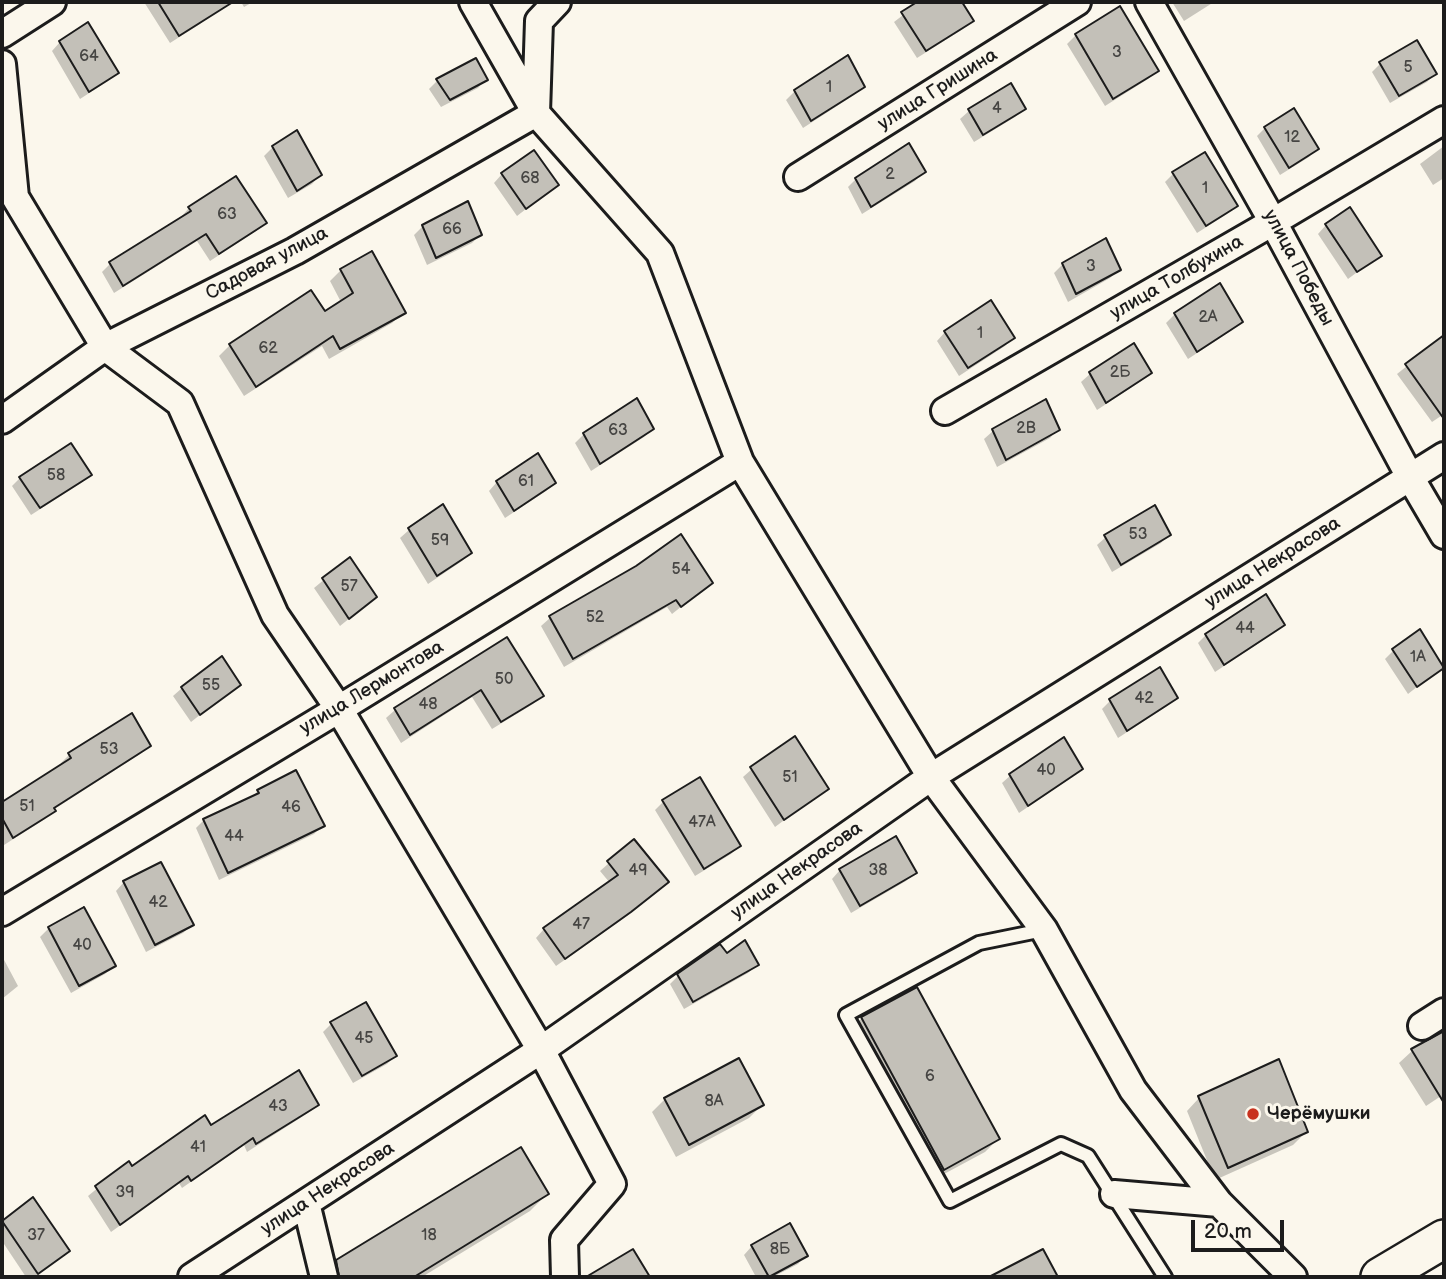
<!DOCTYPE html>
<meta charset="utf-8">
<style>
body{margin:0}
#map{position:relative;width:1446px;height:1279px;overflow:hidden;background:#fbf7ec;font-family:"Balsamiq Sans",sans-serif}
canvas{display:block}
.frame{position:absolute;inset:0;border:4px solid #1c1c1c;pointer-events:none}
.scale{position:absolute;left:1191px;top:1220px;width:93px;height:32px;box-sizing:border-box;border:4px solid #1c1c1c;border-top:0;padding-left:9px;font-size:21px;line-height:24px;white-space:nowrap;color:#1c1c1c;-webkit-text-stroke:5px #fbf7ec;paint-order:stroke}
</style>
<div id="map">
<canvas width="1446" height="1279"></canvas>
<div class="frame"></div>
<div class="scale">20 m</div>
</div>
<script>
const context = document.querySelector('canvas').getContext('2d');
context.lineJoin = 'round';
function fillPath(path, color) {
  context.fillStyle = color;
  context.fill(path, 'evenodd');
}
function shape(rows) {
  const path = new Path2D();
  for (const r of rows) {
    path.moveTo(r[0], r[1]);
    for (let i = 2; i < r.length; i += 2) path.lineTo(r[i], r[i + 1]);
  }
  return path;
}
function stroke(path, color, width, dash) {
  context.strokeStyle = color;
  context.lineWidth = width;
  context.lineCap = dash ? 'butt' : 'round';
  context.setLineDash(dash || []);
  context.stroke(path);
}
function write(font, color, halo, rows, align = 'center') {
  context.font = font + ' "Balsamiq Sans",sans-serif';
  context.lineWidth = 6;
  context.setLineDash([]);
  context.textBaseline = 'middle';
  context.strokeStyle = halo;
  context.fillStyle = color;
  for (const [text, x, y, turn = 0] of rows) {
    context.save();
    context.translate(x, y);
    context.rotate((+turn || 0) * Math.PI / 180);
    context.textAlign = isNaN(turn) ? turn : align;
    if (halo) context.strokeText(text, 0, 0);
    context.fillText(text, 0, 0);
    context.restore();
  }
}
fillPath(shape([
 [144,2,200,2,209,16,200,24,170,43],
 [241,2,253,2,244,7],
 [920,2,960,2,972,20,963,29,917,58,894,22],
 [1172,2,1214,2,1184,21],
 [1119,9,1157,71,1148,79,1105,106,1067,44,1076,35],
 [60,42,116,72,108,81,80,99,52,51],
 [847,58,863,87,854,95,803,128,786,100,795,91],
 [475,60,486,79,478,88,441,107,429,89,437,81],
 [1380,64,1435,74,1427,82,1390,103,1372,72],
 [1010,85,1024,108,1015,117,974,142,960,119,969,111],
 [1265,128,1317,148,1309,157,1280,175,1257,136],
 [296,133,320,175,312,184,288,198,264,156,273,147],
 [1444,146,1444,178,1433,185,1420,164],
 [923,172,915,181,862,214,848,187,856,179],
 [502,174,557,185,517,216,494,183],
 [1173,174,1236,206,1227,214,1197,233,1165,182],
 [189,208,264,223,256,231,210,261,197,241,114,293,102,272,110,264,182,218,181,217],
 [1326,225,1380,255,1348,279,1318,234],
 [423,226,480,235,472,243,427,265,414,235],
 [1063,264,1119,270,1110,278,1068,302,1054,273],
 [341,270,404,312,392,323,329,359,322,346,244,396,219,356,230,345,310,292,324,313,341,302,330,281],
 [1219,285,1241,322,1232,330,1188,359,1166,323,1175,314],
 [945,332,1013,337,1005,346,959,376,937,341],
 [1437,342,1444,352,1444,414,1432,422,1397,374],
 [1134,345,1150,373,1141,381,1097,410,1081,382,1090,374],
 [636,401,652,429,644,437,591,471,575,443,584,434],
 [1058,429,1050,438,997,467,984,439,993,431],
 [90,475,81,483,31,515,12,486,20,478],
 [497,482,554,483,546,491,505,518,489,491],
 [443,507,470,553,462,561,428,584,400,538,409,530],
 [1169,534,1161,543,1112,572,1097,545,1106,537],
 [349,559,366,605,340,626,314,588],
 [637,568,711,583,672,614,667,607,564,667,541,626,550,618],
 [1282,625,1274,633,1215,672,1198,643,1206,635],
 [507,639,542,695,533,704,492,729,472,697,401,743,386,718,395,710],
 [1393,651,1442,667,1408,694,1385,659],
 [239,684,191,722,173,696,182,688],
 [1176,698,1167,706,1118,738,1102,709,1110,701],
 [149,746,140,754,53,810,45,819,4,845,2,841,2,804,62,766,61,763,69,755],
 [752,769,826,789,775,827,743,777],
 [1080,769,1072,777,1019,813,1002,783,1011,775],
 [258,791,322,826,314,834,219,880,196,828,204,820,251,798],
 [664,801,739,846,731,854,695,876,655,810],
 [634,841,659,890,620,921,556,966,536,938,544,929,610,883,600,871],
 [840,870,915,872,906,881,851,913,832,879],
 [124,882,192,925,183,933,146,952,116,891],
 [49,928,114,966,105,974,71,993,40,937],
 [2,956,18,986,2,999],
 [727,956,757,965,748,973,684,1009,670,984,679,975],
 [862,1018,998,1139,985,1152,931,1181,849,1031],
 [332,1023,395,1056,387,1064,353,1083,323,1032],
 [1444,1031,1444,1094,1426,1106,1399,1063,1412,1051],
 [1199,1098,1306,1132,1293,1145,1215,1180,1187,1111],
 [665,1099,762,1105,749,1118,676,1157,652,1112],
 [317,1105,308,1113,247,1152,244,1145,182,1188,179,1183,111,1232,88,1196,128,1163,132,1168,211,1127],
 [547,1194,530,1211,422,1277,321,1277,337,1261],
 [33,1200,68,1251,34,1277,26,1277,2,1241,2,1223],
 [752,1246,806,1255,798,1264,773,1277,756,1277,744,1255]
]), '#0003');
const building = shape([
 [158,2,233,2,179,36,158,2],
 [917,2,962,2,974,21,926,51,901,12,917,2],
 [1120,6,1159,71,1113,99,1075,34,1120,6],
 [88,22,119,73,89,92,59,41,88,22],
 [1417,40,1437,74,1399,96,1379,62,1417,40],
 [848,55,865,87,811,121,794,90,848,55],
 [476,58,488,80,450,100,436,79,476,58],
 [1011,83,1026,109,983,135,968,109,1011,83],
 [1294,108,1319,149,1289,168,1264,127,1294,108],
 [297,130,322,175,297,191,272,146,297,130],
 [909,143,926,172,871,207,855,178,909,143],
 [534,150,559,185,526,209,501,173,534,150],
 [1205,152,1238,206,1206,226,1172,172,1205,152],
 [236,176,267,223,219,254,206,234,123,286,109,262,191,211,188,207,236,176],
 [468,201,482,235,436,258,422,225,468,201],
 [1350,207,1382,256,1357,272,1325,224,1350,207],
 [1106,238,1121,270,1076,294,1062,263,1106,238],
 [372,251,406,313,340,349,333,336,256,387,229,344,311,290,325,311,353,293,340,269,372,251],
 [1220,283,1243,322,1197,352,1174,313,1220,283],
 [991,300,1015,338,968,368,944,331,991,300],
 [1444,335,1444,419,1405,364,1444,335],
 [1134,343,1152,373,1106,403,1089,372,1134,343],
 [637,398,654,429,600,464,583,433,637,398],
 [1046,399,1060,430,1006,460,992,429,1046,399],
 [71,443,92,475,40,508,19,477,71,443],
 [538,453,556,483,514,511,496,481,538,453],
 [443,504,472,553,437,576,408,528,443,504],
 [1155,505,1171,535,1121,565,1104,535,1155,505],
 [681,534,713,583,681,607,676,600,573,659,549,616,636,566,681,534],
 [350,557,377,597,349,619,322,578,350,557],
 [1266,594,1285,625,1224,665,1205,634,1266,594],
 [1420,629,1444,668,1417,687,1392,649,1420,629],
 [507,637,544,696,501,722,481,690,410,735,394,708,507,637],
 [222,656,241,685,200,715,181,687,222,656],
 [1160,667,1178,698,1127,731,1109,699,1160,667],
 [132,713,151,746,54,808,56,811,13,838,2,818,2,802,71,758,68,753,132,713],
 [795,736,829,789,784,820,750,767,795,736],
 [1064,737,1083,769,1028,806,1009,774,1064,737],
 [296,770,325,826,228,873,203,819,259,793,257,790,296,770],
 [700,777,741,846,704,869,662,800,700,777],
 [896,836,917,873,860,906,839,869,896,836],
 [634,839,669,882,631,912,565,959,543,928,618,875,607,861,634,839],
 [161,862,194,925,155,945,123,881,161,862],
 [84,907,116,966,79,986,48,927,84,907],
 [745,940,759,965,693,1002,677,974,720,944,727,953,745,940],
 [917,987,1000,1139,944,1170,861,1017,917,987],
 [366,1002,397,1056,362,1076,330,1022,366,1002],
 [1444,1031,1444,1103,1411,1049,1444,1031],
 [739,1058,764,1105,689,1145,664,1098,739,1058],
 [1279,1059,1308,1132,1228,1168,1198,1096,1279,1059],
 [299,1070,319,1105,256,1144,253,1138,191,1181,188,1176,120,1225,95,1186,129,1161,132,1166,205,1115,211,1125,299,1070],
 [521,1147,549,1194,414,1277,339,1277,336,1260,521,1147],
 [33,1197,70,1251,38,1274,2,1221,33,1197],
 [790,1223,808,1256,769,1277,751,1245,790,1223],
 [633,1249,650,1277,586,1277,633,1249],
 [1043,1249,1058,1277,989,1277,1043,1249]
]);
fillPath(building, '#c3c0b8');
stroke(building, '#1c1c1c', 2);
const service = shape([
 [1043,930,979,943,846,1015,950,1201,1061,1144,1088,1156,1165,1277]
]);
const minor = shape([
 [473,2,536,113,660,253,740,462,931,777,1044,930,1133,1090,1219,1203,1293,1277],
 [1149,2,1273,222,1410,477,1444,535],
 [2,34,52,2],
 [2,64,15,197,105,347,180,403,275,615,339,709,541,1050,612,1184,564,1240,565,1277],
 [798,177,1077,2],
 [945,411,1273,222,1444,120],
 [2,420,105,347,295,251,536,113,539,21,557,2],
 [2,912,339,709,740,462],
 [1422,1026,1444,1012],
 [1114,1194,1219,1203],
 [306,1203,324,1277],
 [192,1277,541,1050,931,777,1444,456]
]);
const secondary = shape([
 [1380,1277,1444,1239]
]);
stroke(service, '#1c1c1c', 18);
stroke(minor, '#1c1c1c', 32);
stroke(secondary, '#1c1c1c', 42);
stroke(service, '#fbf7ec', 12);
stroke(minor, '#fbf7ec', 26);
stroke(secondary, '#fbf7ec', 37);
for (const [x, y, r, color] of [
 [1253,1114,7,"#c8321e"]
]) {
  const dot = new Path2D();
  dot.arc(x, y, r, 0, 2 * Math.PI);
  context.fillStyle = color;
  context.fill(dot);
  stroke(dot, '#fbf7ec', 2.5);
}
write('16px', '#464543', null, [
 ["3",1117,53],
 ["64",89,57],
 ["5",1408,68],
 ["1",829,88],
 ["4",997,109],
 ["12",1292,138],
 ["2",890,175],
 ["68",530,179],
 ["1",1205,189],
 ["63",227,215],
 ["66",452,230],
 ["3",1091,267],
 ["2А",1208,318],
 ["1",980,334],
 ["62",268,349],
 ["2Б",1120,373],
 ["2В",1026,429],
 ["63",618,431],
 ["58",56,476],
 ["61",526,482],
 ["53",1138,535],
 ["59",440,541],
 ["54",681,570],
 ["57",349,587],
 ["52",595,618],
 ["44",1245,629],
 ["1А",1418,658],
 ["50",504,680],
 ["55",211,686],
 ["42",1144,699],
 ["48",428,705],
 ["53",109,750],
 ["40",1046,771],
 ["51",790,778],
 ["51",27,807],
 ["46",291,808],
 ["47А",702,823],
 ["44",234,837],
 ["49",638,871],
 ["38",878,871],
 ["42",158,903],
 ["47",581,925],
 ["40",82,946],
 ["45",364,1039],
 ["6",930,1077],
 ["8А",714,1102],
 ["43",278,1107],
 ["41",198,1148],
 ["39",125,1193],
 ["37",36,1236],
 ["18",429,1236],
 ["8Б",780,1250]
]);
write('19px', '#1c1c1c', '#fbf7ec', [
 ["улица Гришина",938,90,-32],
 ["Садовая улица",267,264,-28],
 ["улица Победы",1298,268,62],
 ["улица Толбухина",1177,278,-30],
 ["улица Некрасова",1273,563,-32],
 ["улица Лермонтова",372,688,-31],
 ["улица Некрасова",797,871,-35],
 ["улица Некрасова",328,1189,-33]
]);
write('bold 19px', '#1c1c1c', '#fbf7ec', [
 ["Черёмушки",1267,1114]
], 'left');
</script>
